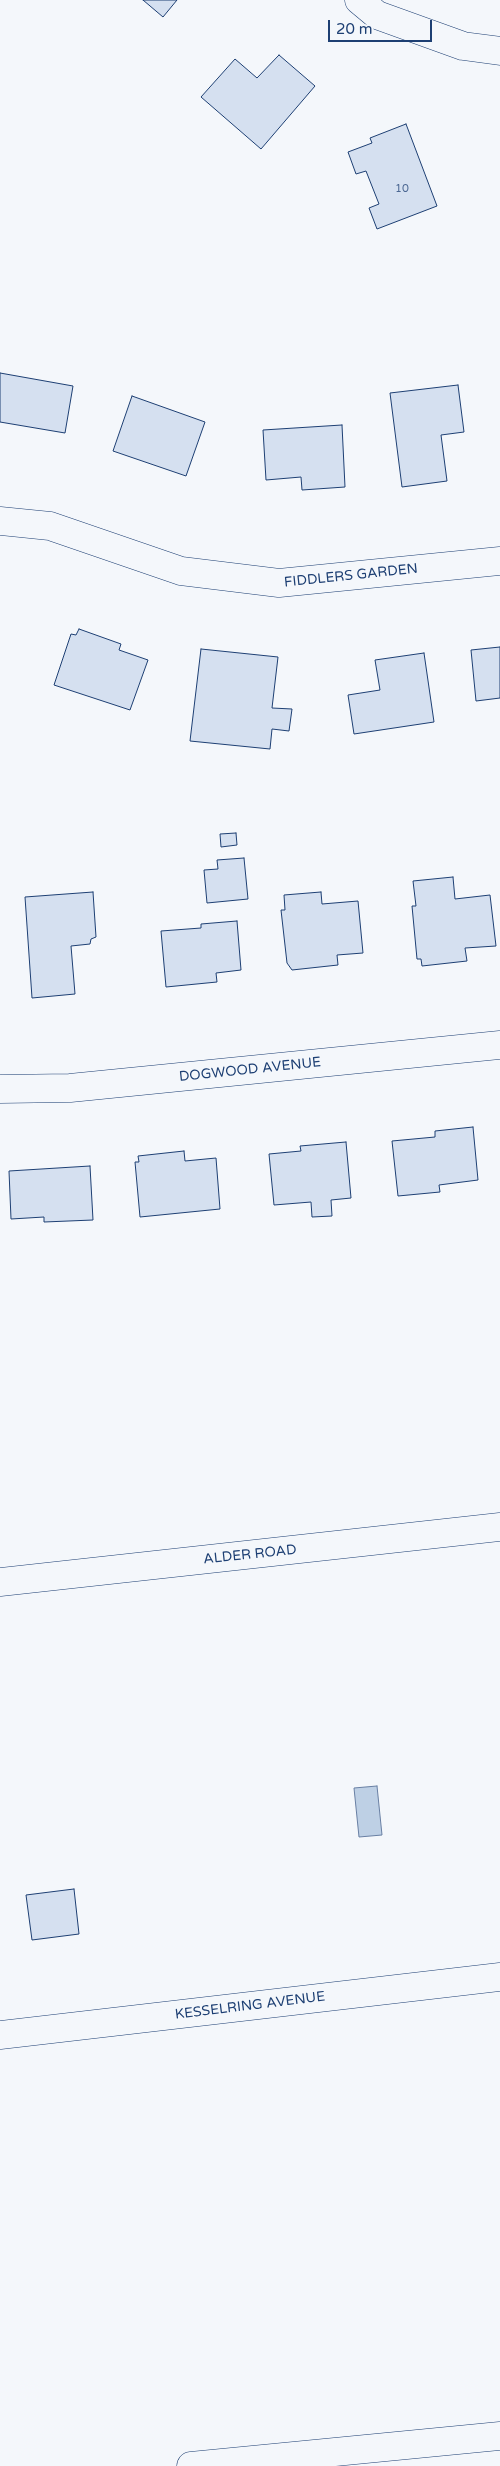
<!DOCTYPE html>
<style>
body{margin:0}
#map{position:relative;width:500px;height:2466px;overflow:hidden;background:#f4f7fb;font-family:"Varela Round",sans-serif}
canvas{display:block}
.scale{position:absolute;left:328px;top:20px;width:104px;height:22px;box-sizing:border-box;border:2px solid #1d3f73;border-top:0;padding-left:6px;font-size:15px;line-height:18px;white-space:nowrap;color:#1d3f73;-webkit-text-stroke:4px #f4f7fb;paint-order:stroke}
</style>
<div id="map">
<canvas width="500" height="2466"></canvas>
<div class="scale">20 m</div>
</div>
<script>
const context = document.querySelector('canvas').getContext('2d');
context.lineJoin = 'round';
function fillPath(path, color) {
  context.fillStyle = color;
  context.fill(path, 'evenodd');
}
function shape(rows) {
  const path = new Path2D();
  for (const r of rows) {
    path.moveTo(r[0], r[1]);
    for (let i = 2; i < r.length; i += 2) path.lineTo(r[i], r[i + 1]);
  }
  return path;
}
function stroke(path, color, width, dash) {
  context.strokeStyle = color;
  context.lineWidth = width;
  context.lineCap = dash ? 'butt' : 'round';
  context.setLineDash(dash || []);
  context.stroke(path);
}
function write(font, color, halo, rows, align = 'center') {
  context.font = font + ' "Varela Round",sans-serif';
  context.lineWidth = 4;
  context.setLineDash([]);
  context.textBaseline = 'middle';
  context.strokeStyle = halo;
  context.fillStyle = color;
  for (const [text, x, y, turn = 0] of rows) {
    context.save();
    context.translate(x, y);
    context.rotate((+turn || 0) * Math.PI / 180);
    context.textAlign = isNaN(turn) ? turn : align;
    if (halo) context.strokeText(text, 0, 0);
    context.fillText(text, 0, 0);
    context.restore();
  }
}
const water = shape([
 [377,1786,382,1835,359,1837,354,1788,377,1786]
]);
fillPath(water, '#bed0e5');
stroke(water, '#687fa3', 1);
const building = shape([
 [143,0,177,0,163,17,143,0],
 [279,55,315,86,261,149,201,97,235,59,257,78,279,55],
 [406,124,437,206,377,229,369,208,379,204,366,171,356,174,348,152,372,143,370,138,406,124],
 [0,373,73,386,65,433,0,422,0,373],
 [458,385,464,432,441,435,447,481,402,487,390,393,458,385],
 [132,396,205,422,186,476,113,451,132,396],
 [342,425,345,487,302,490,301,477,266,480,263,430,342,425],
 [79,629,121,644,119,650,148,660,130,710,54,685,71,634,76,635,79,629],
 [500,647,500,698,476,701,471,650,500,647],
 [201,649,278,657,272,708,292,709,289,731,272,729,270,749,190,741,201,649],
 [424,653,434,722,354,734,348,695,380,690,375,660,424,653],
 [236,833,237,845,221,847,220,834,236,833],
 [244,858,248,899,207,903,204,870,218,869,217,860,244,858],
 [453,877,455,899,490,895,496,946,465,948,467,961,422,966,421,959,417,959,412,906,416,906,413,881,453,877],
 [93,892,96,937,91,939,90,944,71,946,75,994,32,998,25,897,93,892],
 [321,892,322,904,358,901,363,953,337,955,338,965,292,970,287,963,281,910,285,910,284,895,321,892],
 [237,921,241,970,216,973,217,982,166,987,161,931,201,928,201,924,237,921],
 [473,1127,478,1180,439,1185,440,1192,398,1196,392,1141,435,1137,435,1131,473,1127],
 [346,1142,351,1198,331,1200,332,1216,312,1217,311,1202,274,1205,269,1154,301,1151,300,1146,346,1142],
 [184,1151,185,1161,216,1158,220,1209,140,1217,135,1162,139,1162,138,1156,184,1151],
 [90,1166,93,1220,44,1222,44,1217,11,1219,9,1171,90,1166],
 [74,1889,79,1934,32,1940,26,1895,74,1889]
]);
fillPath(building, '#d5e0f0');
stroke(building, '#1d3f73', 1);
const street = shape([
 [359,0,377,15,463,46,500,51],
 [0,521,50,526,181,571,279,583,500,561],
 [0,1089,70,1088,500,1045],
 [0,1582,500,1527],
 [0,2035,500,1977],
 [191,2466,500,2436]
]);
stroke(street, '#1d3f73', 29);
stroke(street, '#f4f7fb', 28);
write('11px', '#4b6792', null, [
 ["10",402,189]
]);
write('14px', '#1d3f73', '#f4f7fb', [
 ["FIDDLERS GARDEN",351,576,-6],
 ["DOGWOOD AVENUE",250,1070,-6],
 ["ALDER ROAD",250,1555,-6],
 ["KESSELRING AVENUE",250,2006,-7]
]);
</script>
